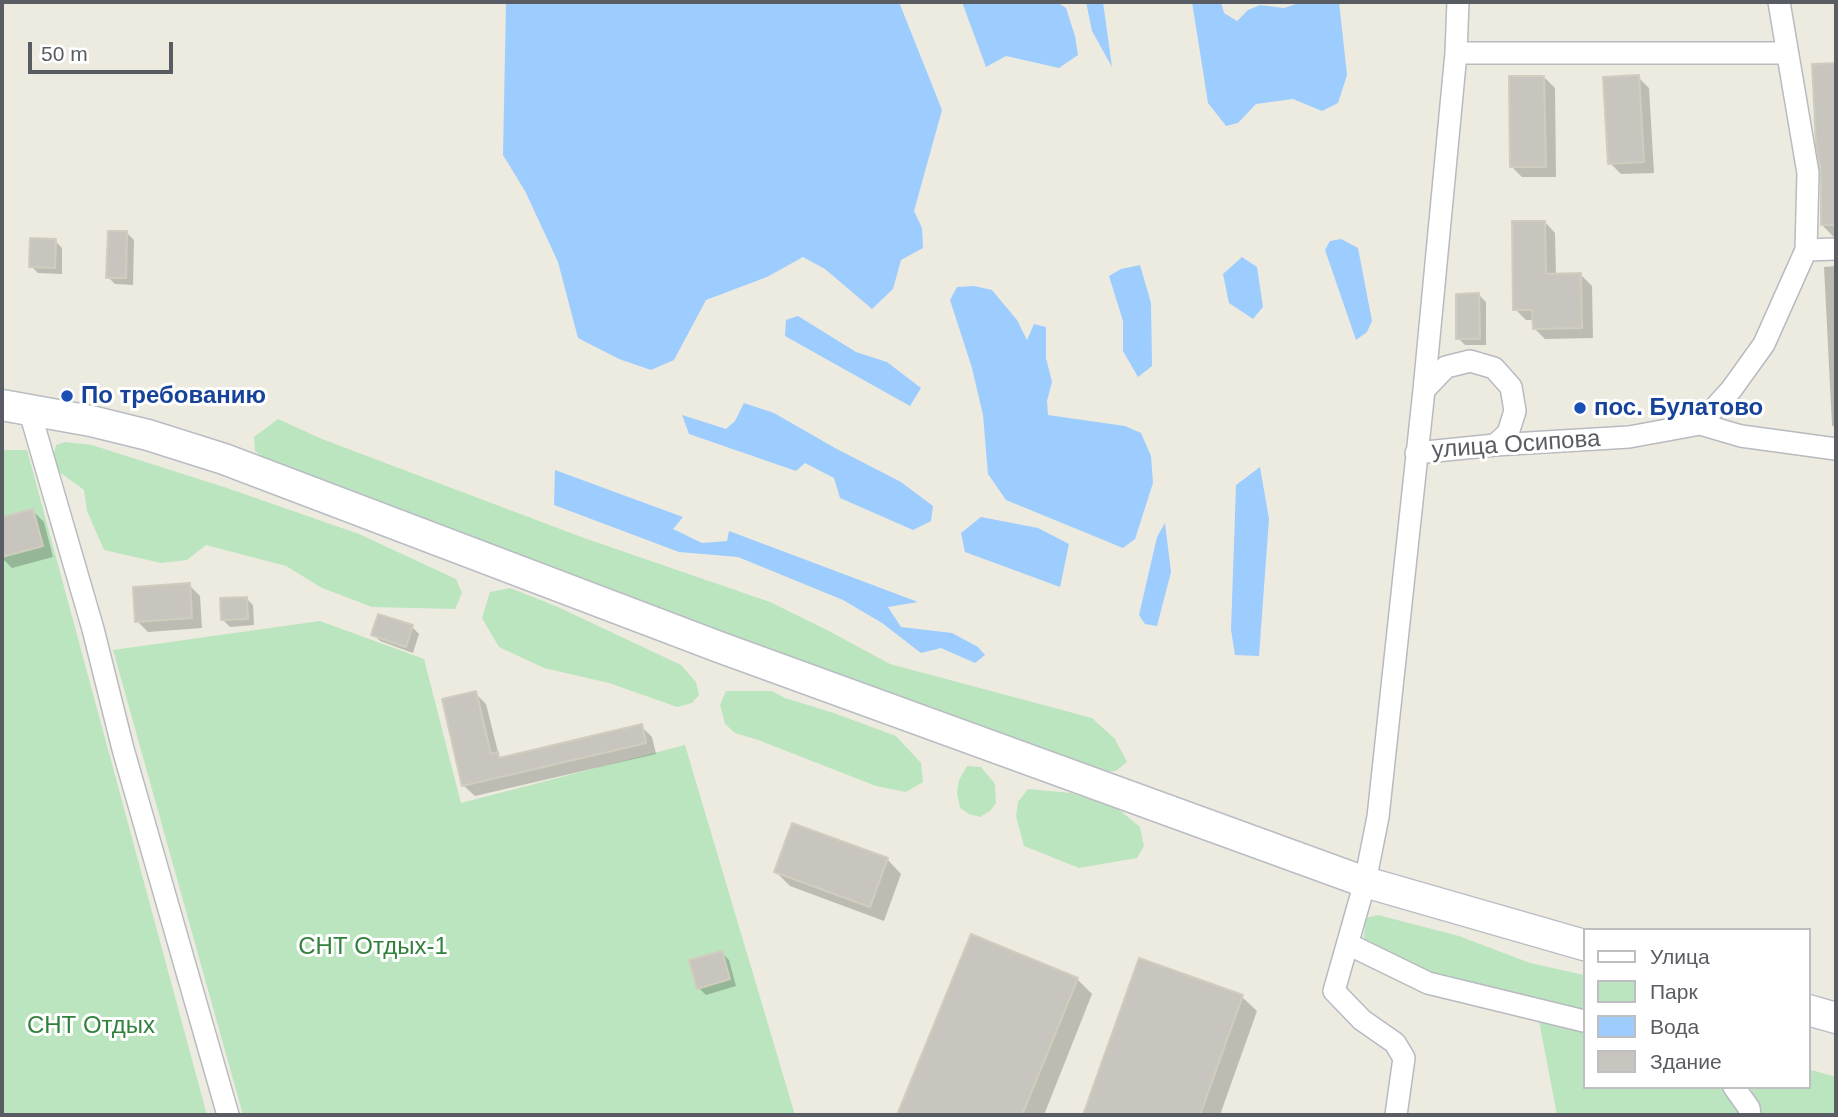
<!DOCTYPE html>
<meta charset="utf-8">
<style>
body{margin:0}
#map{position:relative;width:1838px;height:1117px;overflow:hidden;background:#edebe0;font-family:Helvetica,sans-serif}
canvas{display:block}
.frame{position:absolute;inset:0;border:4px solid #595c62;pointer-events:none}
.legend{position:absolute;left:1583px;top:928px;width:228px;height:161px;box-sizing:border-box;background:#fff;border:2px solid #bdbec0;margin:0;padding:9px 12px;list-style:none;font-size:21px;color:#595c62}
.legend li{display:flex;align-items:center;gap:14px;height:35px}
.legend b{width:35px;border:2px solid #bdbec0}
.scale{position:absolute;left:28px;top:42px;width:145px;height:32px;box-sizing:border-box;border:4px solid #595c62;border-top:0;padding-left:9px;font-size:21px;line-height:24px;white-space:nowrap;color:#595c62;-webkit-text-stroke:5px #fff;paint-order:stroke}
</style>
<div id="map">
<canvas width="1838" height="1117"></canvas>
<div class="frame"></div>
<ul class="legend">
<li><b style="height:9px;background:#fff"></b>Улица</li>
<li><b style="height:19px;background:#bbe5bf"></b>Парк</li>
<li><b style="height:19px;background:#9dccff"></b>Вода</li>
<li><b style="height:19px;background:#c7c5bd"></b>Здание</li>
</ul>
<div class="scale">50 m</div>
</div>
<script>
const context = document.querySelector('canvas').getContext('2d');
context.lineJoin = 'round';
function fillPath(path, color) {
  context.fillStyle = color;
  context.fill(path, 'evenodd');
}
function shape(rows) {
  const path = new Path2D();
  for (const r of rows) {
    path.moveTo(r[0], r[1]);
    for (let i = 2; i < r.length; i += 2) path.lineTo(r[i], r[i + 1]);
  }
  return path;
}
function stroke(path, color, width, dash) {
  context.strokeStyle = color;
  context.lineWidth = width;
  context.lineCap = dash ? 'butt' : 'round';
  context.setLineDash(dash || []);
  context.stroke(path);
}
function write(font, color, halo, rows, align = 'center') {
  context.font = font + ' Helvetica,sans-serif';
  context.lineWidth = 6;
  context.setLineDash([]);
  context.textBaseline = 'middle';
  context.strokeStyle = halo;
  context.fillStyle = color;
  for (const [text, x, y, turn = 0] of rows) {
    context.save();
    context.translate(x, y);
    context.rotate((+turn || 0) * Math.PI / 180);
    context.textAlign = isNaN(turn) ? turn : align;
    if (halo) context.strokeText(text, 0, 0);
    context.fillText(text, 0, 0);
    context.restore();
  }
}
fillPath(shape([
 [278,419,322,439,584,538,770,602,827,630,890,664,1092,718,1115,739,1127,762,1116,771,1092,773,277,468,255,451,254,437],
 [65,442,92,445,224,487,359,534,456,579,462,593,455,609,372,607,322,588,286,566,206,545,187,560,161,563,104,550,87,511,84,490,55,469,53,459,56,445],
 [2,450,27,450,207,1115,2,1115],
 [510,588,558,607,681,665,696,682,699,695,692,703,677,707,609,683,544,668,499,647,482,618,490,592],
 [320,621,424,659,461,803,685,745,795,1115,243,1115,113,650],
 [726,691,772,691,785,698,834,713,896,736,921,763,923,782,906,792,876,786,758,740,735,733,725,724,720,705],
 [967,766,981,767,995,784,996,803,990,811,980,817,969,814,960,808,957,793,959,780],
 [1028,789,1071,793,1117,808,1140,827,1144,846,1137,858,1079,868,1024,846,1016,816,1018,802],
 [1378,915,1459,936,1530,963,1584,975,1584,1087,1733,1087,1741,1115,1557,1115,1535,1000,1424,973,1363,944,1366,918],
 [1808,1069,1836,1077,1836,1115,1757,1115,1751,1087,1808,1087]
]), '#bbe5bf');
fillPath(shape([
 [506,2,899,2,942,110,914,211,922,228,923,248,901,260,893,289,872,309,825,269,803,257,767,277,706,300,674,360,651,370,619,359,578,338,558,262,525,191,503,155],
 [962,2,1057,2,1066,8,1075,36,1078,55,1059,68,1006,56,986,67],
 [1086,2,1103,2,1112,67,1092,31],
 [1192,2,1221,2,1224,13,1237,21,1248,10,1260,5,1284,8,1302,2,1339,2,1347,75,1338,103,1322,111,1293,99,1256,104,1238,123,1226,126,1208,103],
 [1341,239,1358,248,1372,321,1367,332,1356,340,1325,250,1330,241],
 [1242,257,1257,267,1263,307,1253,319,1229,303,1223,274],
 [1140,265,1151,303,1152,366,1138,377,1123,351,1123,321,1109,276,1121,269],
 [974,286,992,290,1017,320,1027,340,1034,324,1046,327,1046,358,1052,382,1047,401,1048,415,1125,426,1141,433,1151,456,1153,483,1135,539,1123,548,1006,500,988,474,983,415,972,368,950,300,957,287],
 [798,316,856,352,887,362,921,388,910,406,785,336,786,320],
 [744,403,774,413,835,448,901,482,933,506,931,521,913,530,840,498,834,478,805,463,796,471,689,434,682,415,726,429,735,421],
 [1260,467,1269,519,1259,656,1235,655,1231,630,1236,485],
 [555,470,683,517,673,529,702,543,727,541,729,531,918,602,888,607,901,627,952,633,978,647,985,655,975,663,941,648,921,653,882,623,843,600,738,557,679,552,554,505],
 [981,517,1038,528,1069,544,1060,587,965,552,961,533],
 [1165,523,1171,572,1157,626,1145,624,1139,615,1157,537]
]), '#9dccff');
fillPath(shape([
 [1814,65,1836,65,1836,239,1822,225,1823,173],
 [1544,77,1555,88,1556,177,1522,177,1511,166],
 [1638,77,1649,88,1654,173,1621,174,1610,163],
 [1545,222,1555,233,1556,275,1581,275,1592,286,1593,338,1545,339,1534,328,1534,320,1526,320,1515,309],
 [127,233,134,240,133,285,115,284,108,277],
 [55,241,62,248,62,274,38,273,31,266],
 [1836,266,1836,429,1832,425,1824,267],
 [1479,295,1486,302,1486,345,1465,345,1458,338],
 [33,511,44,522,53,557,12,568,2,558,2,519],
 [189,585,200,596,202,628,148,632,137,621],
 [246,598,253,605,254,625,230,627,223,620],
 [412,627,419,634,413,653,380,641,373,634],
 [475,693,486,704,499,756,501,759,641,726,652,737,656,754,475,796,464,786],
 [887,859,901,874,884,921,790,886,776,872],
 [972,936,1077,979,1092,994,1044,1115,899,1115],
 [722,953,729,960,736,986,706,995,699,988],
 [1140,960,1242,997,1257,1011,1220,1115,1085,1115]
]), '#0003');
const building = shape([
 [1836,63,1836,225,1821,225,1821,173,1816,145,1812,64,1836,63],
 [1639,75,1644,162,1608,164,1603,77,1639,75],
 [1509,76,1544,76,1546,167,1510,167,1509,76],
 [1512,221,1545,221,1546,274,1581,273,1582,328,1533,329,1532,310,1513,310,1512,221],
 [108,231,127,231,126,278,106,278,108,231],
 [30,238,56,239,55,268,29,267,30,238],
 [1479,293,1480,339,1456,339,1456,294,1479,293],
 [33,509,43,546,2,557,2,517,33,509],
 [190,583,192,618,135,622,133,587,190,583],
 [247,597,248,619,221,620,220,598,247,597],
 [378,614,413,625,406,647,371,635,378,614],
 [476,691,491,754,498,752,499,758,642,724,646,743,462,786,442,699,476,691],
 [792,823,888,858,870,907,774,872,792,823],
 [971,934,1078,978,1022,1115,897,1115,971,934],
 [722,951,730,979,697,989,689,960,722,951],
 [1139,958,1243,995,1200,1115,1083,1115,1139,958]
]);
fillPath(building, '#c7c5bd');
stroke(building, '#d1cdbe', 2);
const street = shape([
 [1456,53,1787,53],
 [1806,250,1836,249],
 [1424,390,1446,367,1470,361,1494,368,1511,387,1515,411,1508,433,1495,445],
 [29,409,93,629,123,749,228,1115],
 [1700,424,1731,390,1764,344,1806,250,1808,173,1779,2],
 [1416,453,1495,445,1629,437,1700,424,1741,436,1836,449],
 [1348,944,1428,983,1584,1021],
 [1734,1087,1749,1108,1750,1115],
 [1396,1115,1404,1058,1395,1043,1362,1020,1334,991,1365,882,1378,817,1424,390,1456,53,1458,2]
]);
const secondary = shape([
 [2,405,91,421,148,435,224,459,719,647,1365,882,1584,945],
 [1808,1010,1836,1018]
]);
stroke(street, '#b8bac0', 24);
stroke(secondary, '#b9bcc3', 33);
stroke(street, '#fff', 21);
stroke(secondary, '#fff', 30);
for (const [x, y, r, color] of [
 [67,396,7,"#1a4fb4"],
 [1580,408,7,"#1a4fb4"]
]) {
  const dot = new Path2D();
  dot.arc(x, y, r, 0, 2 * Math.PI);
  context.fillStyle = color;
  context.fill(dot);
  stroke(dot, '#fff', 2.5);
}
write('bold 24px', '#164399', '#fff', [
 ["По требованию",81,396],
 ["пос. Булатово",1594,408]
], 'left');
write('24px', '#595c62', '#fff', [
 ["улица Осипова",1516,445,-4]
]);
write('24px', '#31813c', '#fff', [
 ["СНТ Отдых-1",373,947],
 ["СНТ Отдых",91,1026]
]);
</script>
